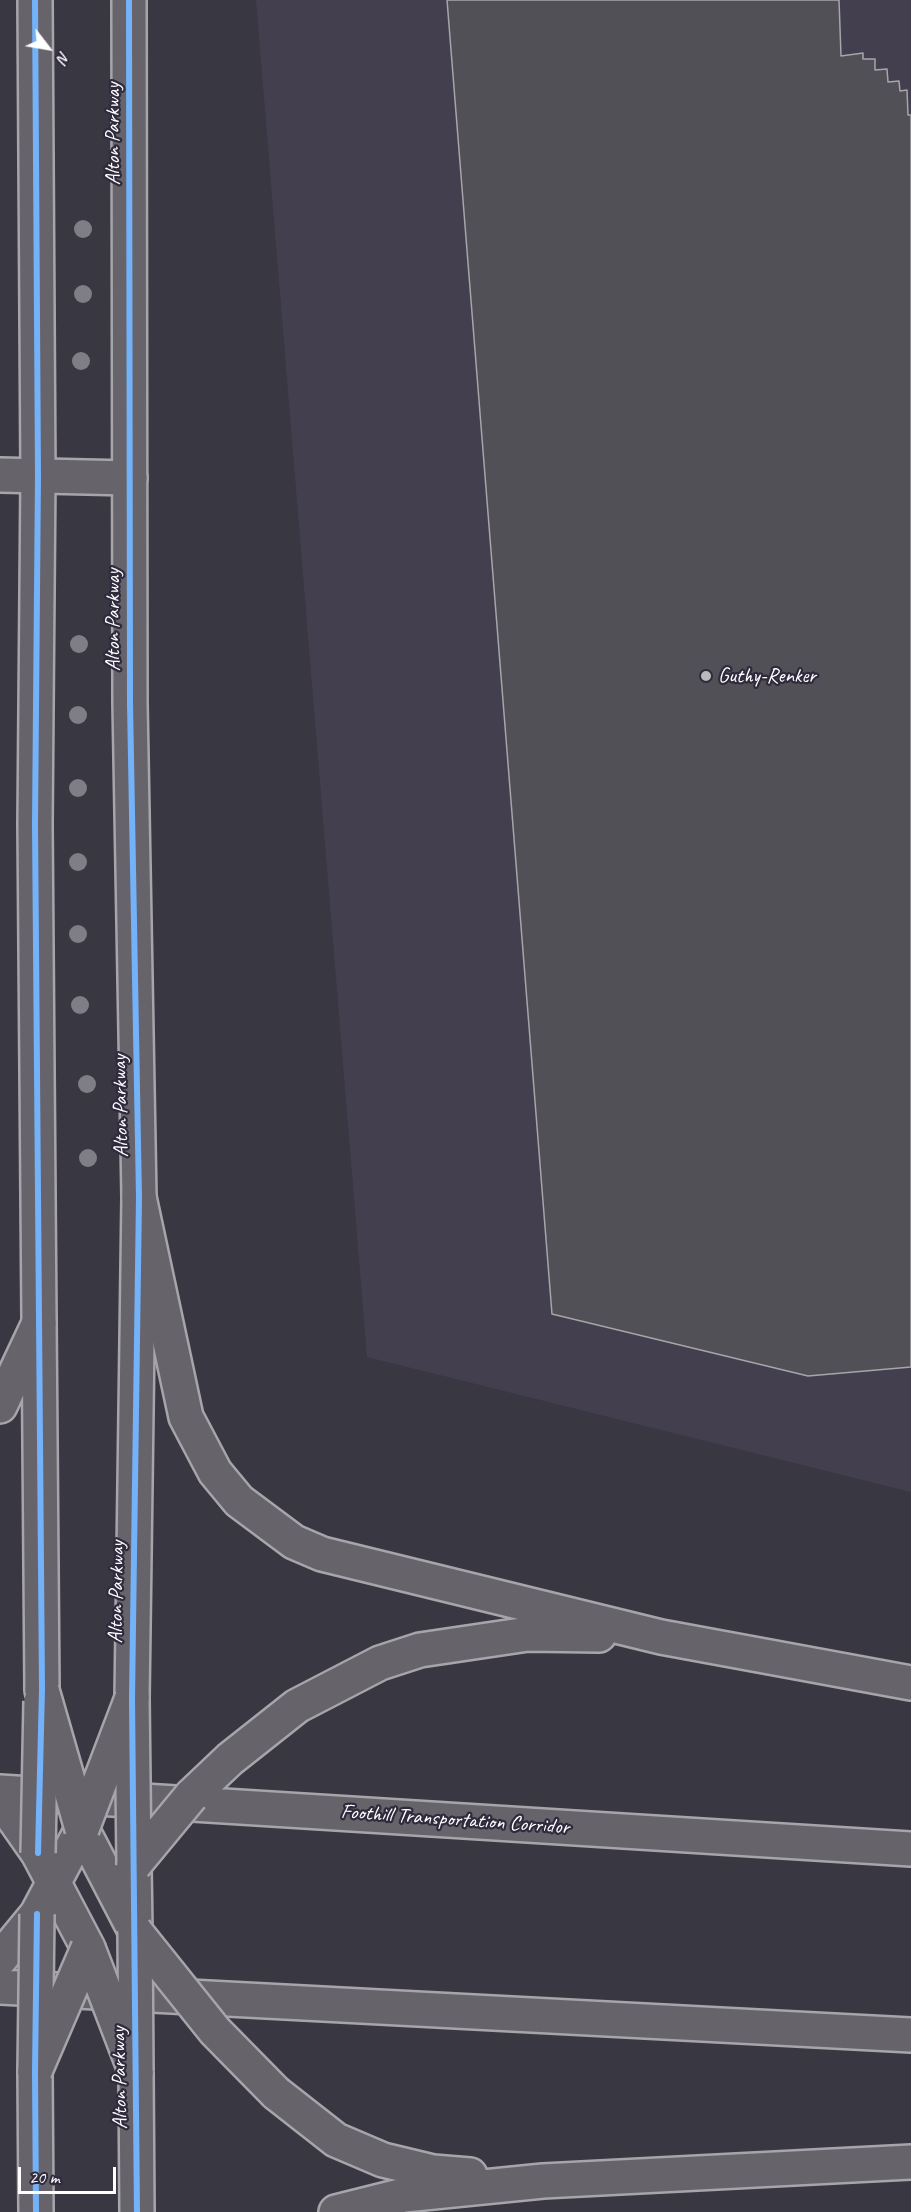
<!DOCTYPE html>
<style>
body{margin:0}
#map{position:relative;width:911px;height:2212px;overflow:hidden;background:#393741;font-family:Caveat,sans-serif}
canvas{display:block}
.north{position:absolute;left:18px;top:18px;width:60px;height:60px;-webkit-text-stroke:4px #2f2a3d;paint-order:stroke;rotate:121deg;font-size:16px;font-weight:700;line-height:24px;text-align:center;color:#fff}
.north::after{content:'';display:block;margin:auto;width:21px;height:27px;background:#fff;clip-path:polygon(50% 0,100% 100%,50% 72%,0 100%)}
.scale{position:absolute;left:18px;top:2167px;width:98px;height:27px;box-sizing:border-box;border:3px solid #fff;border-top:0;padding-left:8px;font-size:18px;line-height:21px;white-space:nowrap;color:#fff;-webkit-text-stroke:4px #2f2a3d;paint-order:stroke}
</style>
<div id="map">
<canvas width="911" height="2212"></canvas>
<div class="north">N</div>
<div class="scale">20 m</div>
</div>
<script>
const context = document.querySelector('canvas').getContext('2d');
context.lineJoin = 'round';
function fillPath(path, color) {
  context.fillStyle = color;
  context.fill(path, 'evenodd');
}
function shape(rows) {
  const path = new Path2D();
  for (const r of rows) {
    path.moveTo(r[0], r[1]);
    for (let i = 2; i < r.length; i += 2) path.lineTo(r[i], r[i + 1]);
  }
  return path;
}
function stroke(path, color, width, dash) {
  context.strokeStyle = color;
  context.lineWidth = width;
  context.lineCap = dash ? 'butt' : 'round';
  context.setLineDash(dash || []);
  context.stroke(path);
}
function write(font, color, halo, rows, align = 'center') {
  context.font = font + ' Caveat,sans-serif';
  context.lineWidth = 4.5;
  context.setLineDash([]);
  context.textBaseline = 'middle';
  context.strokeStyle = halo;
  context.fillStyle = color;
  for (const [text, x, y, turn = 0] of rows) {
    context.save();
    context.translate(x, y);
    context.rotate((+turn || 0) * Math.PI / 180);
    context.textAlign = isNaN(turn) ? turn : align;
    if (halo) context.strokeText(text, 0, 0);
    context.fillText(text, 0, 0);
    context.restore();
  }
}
fillPath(shape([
 [256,0,911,0,911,1492,367,1357]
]), '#433f4f');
const building = shape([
 [447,0,839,0,841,56,863,53,863,59,875,59,875,70,887,69,888,82,899,81,900,91,907,90,908,115,911,115,911,1367,808,1376,552,1314,447,0]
]);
fillPath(building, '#515056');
stroke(building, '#a6a5aa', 1.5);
const minor = shape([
 [0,475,130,478]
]);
const primary = shape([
 [35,0,38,475,35,824,42,1690],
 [129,0,130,703,139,1197,132,1698],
 [134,1865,135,1931],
 [35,2071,36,2212],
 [136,2073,137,2212]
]);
const motorway = shape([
 [139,1197,186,1417,215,1472,239,1501,294,1542,322,1554,661,1637,911,1683],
 [0,1406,39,1323],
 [0,1792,911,1849],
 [191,1796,230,1759,297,1706,380,1663,420,1650,528,1634,599,1635],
 [0,1799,38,1853,88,1948],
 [82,1829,135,1931],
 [0,1959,37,1914,82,1829],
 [0,1987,911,2035],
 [276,2093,336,2140,383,2160,433,2172,470,2175],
 [336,2212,404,2195,543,2181,911,2162]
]);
stroke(minor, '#a6a5aa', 38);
stroke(primary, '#a6a5aa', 38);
stroke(motorway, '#a6a5aa', 38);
stroke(minor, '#66646a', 33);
stroke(primary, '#66646a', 33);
stroke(motorway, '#66646a', 33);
const primaryBridge = shape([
 [132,1698,134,1865],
 [38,1853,41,1701],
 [135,1931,136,2071],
 [35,2071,37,1914]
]);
const motorwayBridge = shape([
 [42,1690,82,1829],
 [82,1829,132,1698],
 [134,1865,191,1796],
 [135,1931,215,2031,276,2093],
 [88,1948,136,2073],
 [35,2071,88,1948]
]);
stroke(primaryBridge, '#a6a5aa', 38, []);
stroke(motorwayBridge, '#a6a5aa', 38, []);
stroke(primaryBridge, '#66646a', 33);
stroke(motorwayBridge, '#66646a', 33);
stroke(shape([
 [35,0,38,475,35,824,42,1689,38,1853],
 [129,0,130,703,139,1197,132,1698,137,2212],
 [36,2212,35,2071,37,1914]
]), '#73b2f8', 6);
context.fillStyle = '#7f7d86';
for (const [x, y] of [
 [83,229],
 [83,294],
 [81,361],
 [79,644],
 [78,715],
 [78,788],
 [78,862],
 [78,934],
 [80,1005],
 [87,1084],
 [88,1158]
]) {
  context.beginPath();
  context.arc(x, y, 9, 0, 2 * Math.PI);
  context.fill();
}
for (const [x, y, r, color] of [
 [706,676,6,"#bab9bc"]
]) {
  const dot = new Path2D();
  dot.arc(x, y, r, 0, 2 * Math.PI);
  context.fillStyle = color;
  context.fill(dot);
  stroke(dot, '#2f2a3d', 2);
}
write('21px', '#fff', '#2f2a3d', [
 ["Alton Parkway",113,134,-90],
 ["Alton Parkway",113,620,-90],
 ["Alton Parkway",121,1106,-91],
 ["Alton Parkway",117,1592,-89],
 ["Foothill Transportation Corridor",455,1820,4],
 ["Alton Parkway",120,2078,-91]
]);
write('21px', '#fff', '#2f2a3d', [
 ["Guthy-Renker",718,676]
], 'left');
</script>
